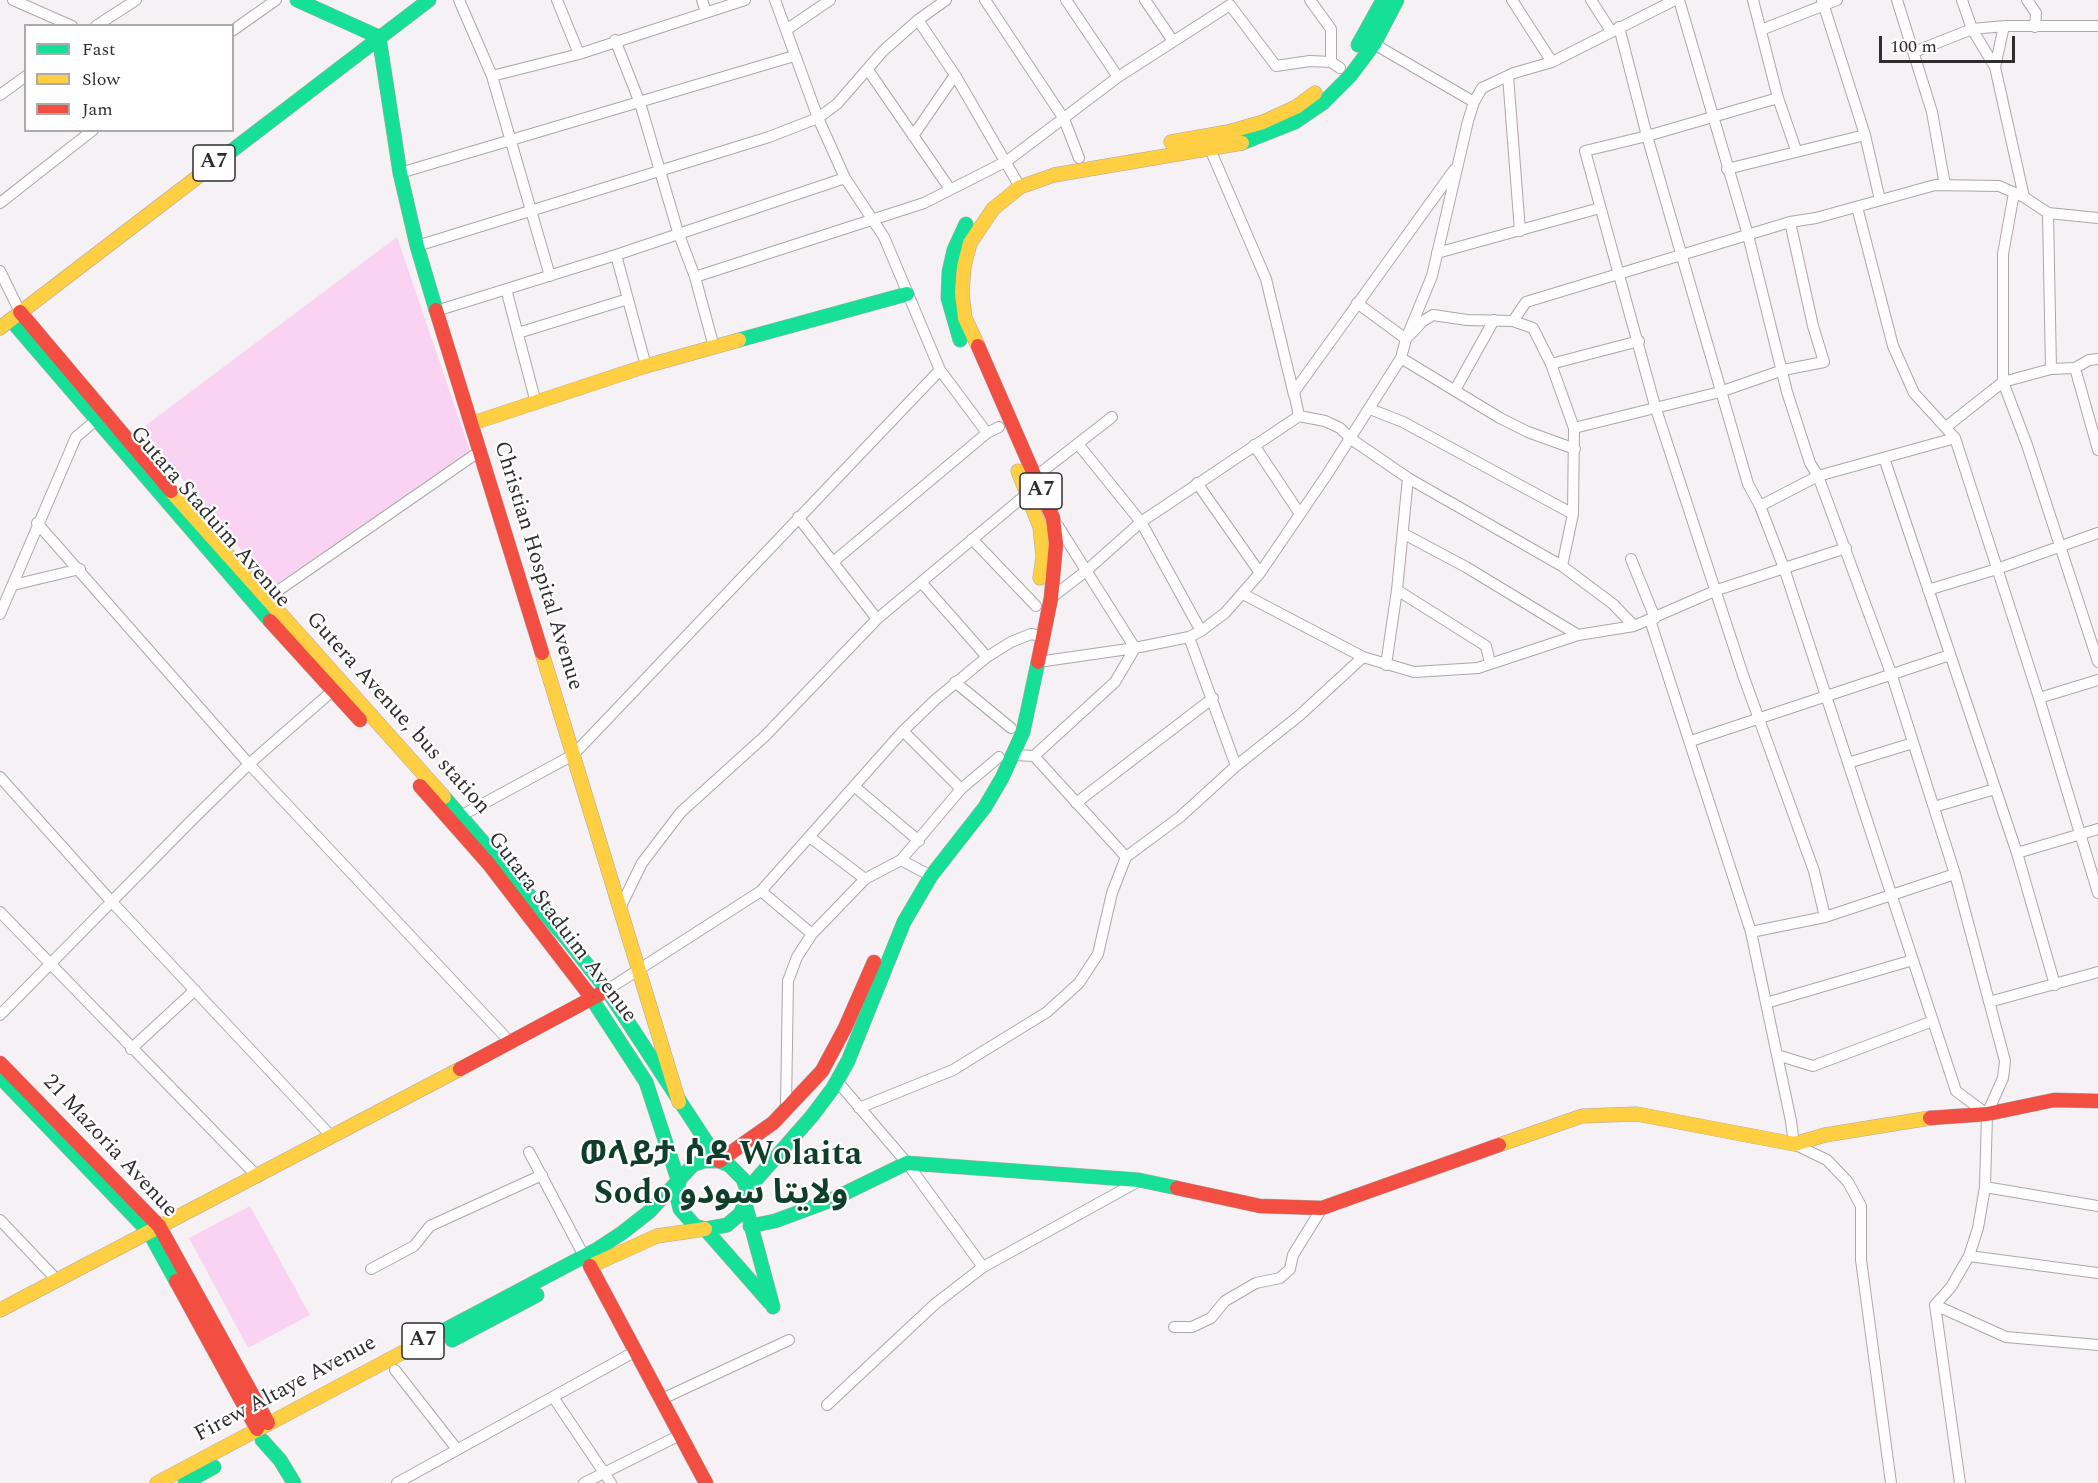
<!DOCTYPE html>
<meta charset="utf-8">
<style>
body{margin:0}
#map{position:relative;width:2098px;height:1483px;overflow:hidden;background:#f6f1f4;font-family:Spectral,serif}
canvas{display:block}
.legend{position:absolute;left:24px;top:24px;width:210px;height:108px;box-sizing:border-box;background:#fff;border:2px solid #acabac;margin:0;padding:8px 10px;list-style:none;font-size:18px;color:#302d2f}
.legend li{display:flex;align-items:center;gap:12px;height:30px}
.legend b{width:30px;border:2px solid #acabac}
.scale{position:absolute;left:1879px;top:36px;width:136px;height:27px;box-sizing:border-box;border:3px solid #302d2f;border-top:0;padding-left:8px;font-size:18px;line-height:21px;white-space:nowrap;color:#302d2f;-webkit-text-stroke:4px #fff;paint-order:stroke}
</style>
<div id="map">
<canvas width="2098" height="1483"></canvas>
<ul class="legend">
<li><b style="height:8px;background:#16e098"></b>Fast</li>
<li><b style="height:8px;background:#ffcf43"></b>Slow</li>
<li><b style="height:8px;background:#f24e42"></b>Jam</li>
</ul>
<div class="scale">100 m</div>
</div>
<script>
const context = document.querySelector('canvas').getContext('2d');
context.lineJoin = 'round';
function fillPath(path, color) {
  context.fillStyle = color;
  context.fill(path, 'evenodd');
}
function shape(rows) {
  const path = new Path2D();
  for (const r of rows) {
    path.moveTo(r[0], r[1]);
    for (let i = 2; i < r.length; i += 2) path.lineTo(r[i], r[i + 1]);
  }
  return path;
}
function stroke(path, color, width, dash) {
  context.strokeStyle = color;
  context.lineWidth = width;
  context.lineCap = dash ? 'butt' : 'round';
  context.setLineDash(dash || []);
  context.stroke(path);
}
function write(font, color, halo, rows, align = 'center') {
  context.font = font + ' Spectral,"Noto Sans Arabic","Noto Sans Ethiopic",serif';
  context.lineWidth = 4.5;
  context.setLineDash([]);
  context.textBaseline = 'middle';
  context.strokeStyle = halo;
  context.fillStyle = color;
  for (const [text, x, y, turn = 0] of rows) {
    context.save();
    context.translate(x, y);
    context.rotate((+turn || 0) * Math.PI / 180);
    context.textAlign = isNaN(turn) ? turn : align;
    if (halo) context.strokeText(text, 0, 0);
    context.fillText(text, 0, 0);
    context.restore();
  }
}
fillPath(shape([
 [397,237,470,451,272,587,141,429],
 [250,1206,310,1315,248,1348,189,1238]
]), '#f9d3f1');
const street = shape([
 [13,0,72,26],
 [459,0,492,76,550,276],
 [557,0,579,54],
 [702,0,706,12],
 [775,0,818,118,845,178,884,237,940,370,987,433],
 [985,0,1064,119,1079,158],
 [1066,0,1118,77],
 [1145,0,1173,41],
 [1310,0,1331,29,1331,62],
 [1512,0,1552,62],
 [1591,0,1611,31],
 [1679,0,1748,235,1787,392,1810,463,1818,476,1892,676,1955,874,2005,1061,2003,1078,1987,1114,1985,1187,1978,1228,1969,1256,1951,1287,1935,1305,1960,1483],
 [1753,0,1778,98,1796,150],
 [1822,0,1865,135,1880,200],
 [1897,0,1932,112,1945,185],
 [1962,0,1972,29,1995,67,2024,197],
 [2027,0,2036,13,2035,27],
 [918,20,955,75,1020,187],
 [96,26,136,0],
 [1619,27,1647,136,1748,484,1760,506,1784,568,1956,1091,1987,1114],
 [786,30,830,0],
 [1761,30,1837,0],
 [232,31,276,0],
 [615,40,640,103,678,232,695,277,714,347],
 [1374,44,1474,102],
 [1914,52,1972,29,2005,26,2098,26],
 [1995,67,2004,26],
 [868,70,950,189],
 [492,76,579,54,745,0],
 [1508,76,1520,231],
 [0,95,26,76],
 [1778,98,1647,136,1585,151,1655,406,1743,675,1814,871,1825,917],
 [913,136,955,75],
 [1210,149,1266,279,1294,395],
 [1727,169,1865,135],
 [400,173,794,56],
 [2014,193,2003,254,2003,382,2027,445,2098,662],
 [0,203,93,130],
 [1857,207,1893,346,1914,393,1955,438,2039,698,2098,893],
 [417,246,769,137,818,118,837,104,883,51,918,20,946,0],
 [1437,253,1600,208],
 [616,255,646,366],
 [0,271,20,312],
 [695,277,924,203,1007,161,1118,77,1230,5,1276,66,1310,61,1331,62,1340,68],
 [506,289,536,403],
 [1357,303,1406,339,1432,276,1468,121,1474,102,1482,88,1514,73,1552,62,1675,0],
 [436,311,616,255,845,178],
 [1513,321,1526,302,1790,222,1816,218,1935,185,1999,186,2024,197,2048,213,2098,218],
 [518,333,628,299],
 [1401,358,1500,418,1528,432,1575,449],
 [1551,364,1639,341],
 [2075,368,2098,450],
 [2051,369,2075,368,2089,360,2098,359],
 [1455,390,1494,320],
 [1370,409,1403,422,1573,514],
 [1299,416,1294,392,1454,170],
 [1946,427,2003,382,2051,369,2048,213],
 [1574,428,1720,392,1783,370,1824,362,1813,326,1790,222],
 [1078,444,1141,522,1201,631],
 [1254,445,1300,514],
 [1884,458,2017,853,2055,985],
 [1035,477,1112,417],
 [1197,483,1260,573],
 [1760,506,1818,476,1955,438],
 [798,517,877,619],
 [37,523,249,764,511,1043],
 [1404,534,1466,567,1578,635],
 [972,539,1036,606],
 [1631,559,1655,618],
 [833,562,987,433,999,427],
 [921,582,987,657],
 [13,585,80,569],
 [1397,590,1486,646,1490,663],
 [1928,590,1997,569,2098,533],
 [1243,594,1363,657],
 [1051,598,1086,571,1141,522,1299,416,1325,421,1340,428,1351,439,1408,478,1562,566],
 [266,599,480,451],
 [0,614,76,437,101,416],
 [1650,620,1751,932,1791,1121,1794,1144,1827,1160,1848,1182,1861,1206,1861,1260,1891,1483],
 [1189,637,1236,766],
 [1038,662,1135,648,1189,637,1201,631,1225,613,1260,573,1328,473,1401,358,1406,339,1423,321,1433,315,1467,320,1513,321,1533,328,1551,364,1574,428,1573,514,1562,566,1613,604,1634,626],
 [1386,665,1397,590,1408,478],
 [955,682,1011,728],
 [2039,698,2098,680],
 [903,731,961,789],
 [1691,741,1950,655],
 [1014,755,1034,756,1126,857],
 [1034,756,1115,682,1135,648,1058,526],
 [1848,763,1913,743],
 [0,777,111,901,332,1137],
 [855,787,919,841],
 [1076,803,1213,698],
 [1934,807,1995,789],
 [455,819,573,755,940,370],
 [811,838,865,879],
 [2017,853,2098,829],
 [901,860,961,789,999,757],
 [761,891,812,934],
 [620,908,642,863,681,812,765,736,877,619,1029,492],
 [0,912,258,1177],
 [1751,932,1825,917,1955,874],
 [607,990,761,891,903,731,935,700,987,657,1011,642,1031,634,1042,636],
 [1989,1002,2098,972],
 [1766,1003,1913,960],
 [0,1015,191,821,249,764,338,686],
 [131,1049,195,990],
 [1777,1055,1813,1066,1933,1021],
 [837,1081,907,1163,983,1267],
 [786,1107,788,981,797,957,812,934,865,879,901,860,931,876],
 [859,1108,953,1070,1047,1012,1079,983,1098,954,1112,893,1126,857,1180,817,1236,766,1300,715,1363,657,1414,672,1478,668,1578,635,1634,626,1717,590,1846,548],
 [529,1152,584,1256],
 [1985,1187,2098,1206],
 [0,1220,57,1280],
 [1969,1256,2098,1273],
 [371,1269,414,1246,430,1226,542,1175],
 [1935,1305,2006,1337,2098,1345],
 [1174,1327,1192,1327,1211,1318,1225,1301,1256,1283,1280,1278,1290,1269,1293,1255,1322,1208],
 [395,1370,456,1448],
 [553,1397,611,1483],
 [662,1399,789,1340],
 [827,1405,935,1304,983,1267,1139,1181],
 [397,1483,636,1351],
 [584,1483,680,1435]
]);
const fast = shape([
 [297,0,379,37,400,173,417,246,436,310],
 [1358,45,1383,0],
 [1242,143,1295,122,1323,103,1350,76,1374,44,1397,0],
 [221,159,429,0],
 [11,320,270,621],
 [739,340,907,294],
 [960,340,948,298,949,272,954,250,966,224],
 [444,797,566,938,607,990,719,1161],
 [588,993,646,1082,679,1183],
 [0,1077,149,1232,176,1281],
 [747,1190,812,1116,833,1088,848,1061,904,922,931,876,985,807,1002,778,1023,732,1038,662],
 [745,1203,773,1307],
 [750,1226,775,1221,829,1201,907,1163,1139,1180,1177,1188],
 [705,1229,770,1303],
 [426,1340,596,1250,622,1233,650,1211,693,1165,704,1161,719,1161,729,1165,743,1179,747,1190,745,1203,740,1214,727,1225,705,1229,695,1226,680,1209,676,1192,679,1183],
 [452,1340,537,1295],
 [262,1440,280,1460,294,1483],
 [185,1483,214,1467]
]);
const slow = shape([
 [1171,142,1228,132,1263,122,1296,107,1315,93],
 [0,328,221,159],
 [978,346,965,318,962,293,964,267,970,243,993,209,1020,187,1054,175,1242,143],
 [473,423,646,366,739,340],
 [1018,471,1040,527,1043,557,1040,578],
 [171,491,444,797],
 [542,653,679,1102],
 [1499,1145,1582,1116,1637,1114,1794,1144,1825,1135,1930,1118],
 [595,1264,657,1236,705,1229],
 [0,1310,460,1069],
 [157,1483,426,1340]
]);
const jam = shape([
 [436,310,542,653],
 [20,312,171,491],
 [978,346,1053,518,1056,543,1051,598,1038,662],
 [270,621,360,720],
 [420,786,488,863,588,993],
 [0,1063,159,1226,268,1423],
 [460,1069,600,994],
 [1930,1118,1987,1114,2054,1100,2098,1101],
 [719,1161,773,1123,822,1071,845,1028,874,962],
 [1177,1188,1260,1206,1322,1208,1499,1145],
 [590,1266,706,1483],
 [176,1281,257,1429]
]);
stroke(street, '#aba7aa', 12);
stroke(fast, '#aba7aa', 15);
stroke(slow, '#aba7aa', 15);
stroke(jam, '#aba7aa', 15);
stroke(street, '#fefdfd', 10);
stroke(fast, '#16e098', 14);
stroke(slow, '#ffcf43', 14);
stroke(jam, '#f24e42', 14);
for (const [x, y, w] of [
 [214,163,42],
 [1041,491,42],
 [423,1341,42]
]) {
  const box = new Path2D();
  box.roundRect(x - w / 2, y - 18, w, 36, 4.5);
  context.fillStyle = '#fff';
  context.fill(box);
  stroke(box, '#302d2f', 1.5);
}
write('bold 21px', '#302d2f', null, [
 ["A7",214,163],
 ["A7",1041,491],
 ["A7",423,1341]
]);
write('22px', '#302d2f', '#fff', [
 ["Gutara Staduim Avenue",209,518,49],
 ["Christian Hospital Avenue",537,566,73],
 ["Gutera Avenue, bus station",397,714,48],
 ["Gutara Staduim Avenue",561,928,53],
 ["21 Mazoria Avenue",109,1147,47],
 ["Firew Altaye Avenue",286,1390,-28]
]);
write('bold 34px', '#113e2b', '#fff', [
 ["ወላይታ ሶዶ Wolaita",721,1157],
 ["Sodo ولايتا سودو",721,1196]
]);
</script>
